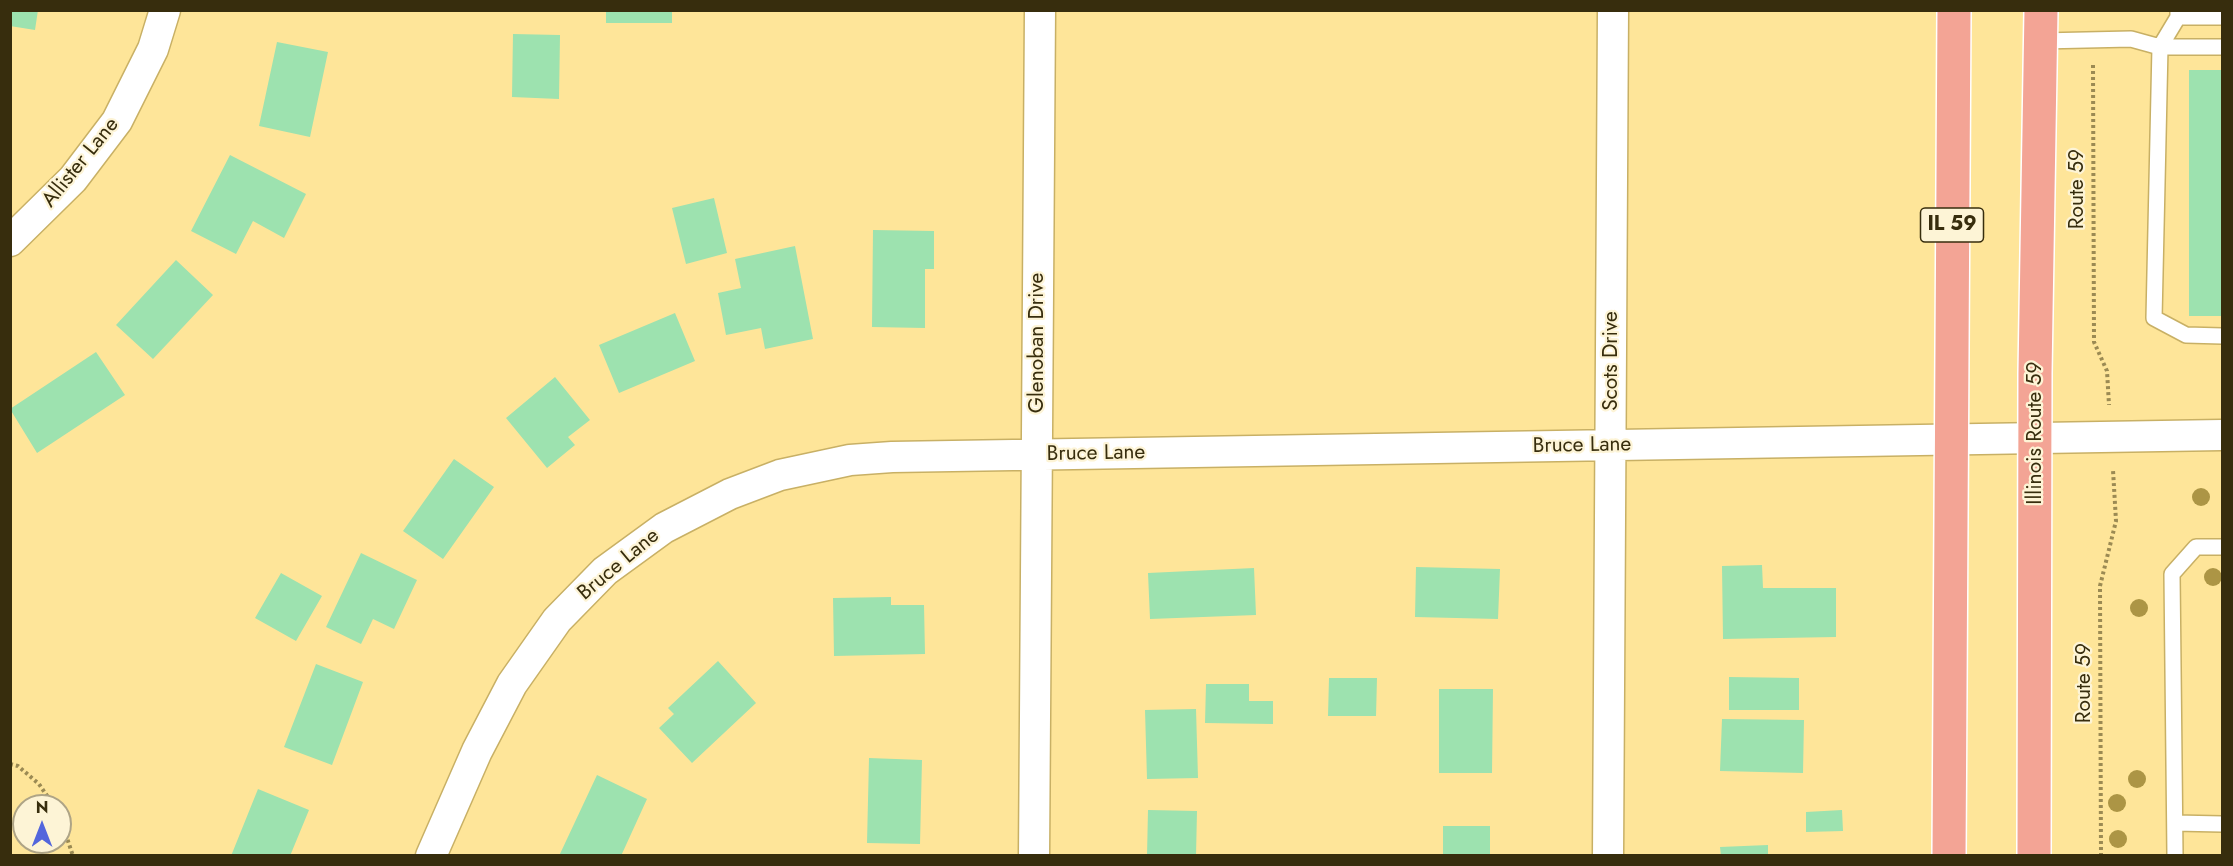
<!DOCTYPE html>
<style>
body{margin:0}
#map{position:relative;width:2233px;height:866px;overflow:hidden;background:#fee599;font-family:Jost,sans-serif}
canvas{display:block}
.frame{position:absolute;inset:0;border:12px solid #372d0d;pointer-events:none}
.north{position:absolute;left:12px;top:794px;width:60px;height:60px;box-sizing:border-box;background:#fdf4d6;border:2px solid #aea486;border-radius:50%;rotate:0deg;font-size:16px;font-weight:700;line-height:24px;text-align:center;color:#372d0d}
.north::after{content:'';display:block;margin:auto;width:21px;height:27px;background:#5366dc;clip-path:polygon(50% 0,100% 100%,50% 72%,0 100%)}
</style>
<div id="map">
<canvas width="2233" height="866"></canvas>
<div class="frame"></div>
<div class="north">N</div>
</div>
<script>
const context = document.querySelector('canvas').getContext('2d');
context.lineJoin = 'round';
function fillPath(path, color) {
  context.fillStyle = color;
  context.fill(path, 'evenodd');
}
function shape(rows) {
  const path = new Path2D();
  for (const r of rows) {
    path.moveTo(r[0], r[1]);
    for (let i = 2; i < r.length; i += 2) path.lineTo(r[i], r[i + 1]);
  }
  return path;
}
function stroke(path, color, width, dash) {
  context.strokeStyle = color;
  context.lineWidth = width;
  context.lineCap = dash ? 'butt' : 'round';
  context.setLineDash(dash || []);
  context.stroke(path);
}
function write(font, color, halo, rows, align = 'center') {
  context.font = font + ' Jost,sans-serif';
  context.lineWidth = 4.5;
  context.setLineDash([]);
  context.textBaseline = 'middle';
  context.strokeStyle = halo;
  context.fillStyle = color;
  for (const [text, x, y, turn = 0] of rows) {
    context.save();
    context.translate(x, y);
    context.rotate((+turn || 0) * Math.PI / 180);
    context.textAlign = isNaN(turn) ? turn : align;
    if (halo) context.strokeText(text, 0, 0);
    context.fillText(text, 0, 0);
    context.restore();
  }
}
fillPath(shape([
 [10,10,38,10,35,30,10,26],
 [606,10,672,10,672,23,606,23],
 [513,34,560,35,559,99,512,97],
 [277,42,328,52,310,137,259,126],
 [2189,70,2222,70,2222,316,2189,316],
 [230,155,306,194,284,238,253,221,236,254,191,231],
 [714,198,727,253,686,264,672,208],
 [873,230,934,231,934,269,925,269,925,328,872,327],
 [795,246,813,339,765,349,761,328,726,335,718,293,741,288,735,259],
 [176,260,213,295,153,359,116,325],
 [675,313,695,361,619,393,599,345],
 [96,352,125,395,37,453,10,409],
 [555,377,590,420,568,437,575,445,547,468,506,418],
 [454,459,494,487,443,559,403,531],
 [361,553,417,580,394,629,373,619,361,644,326,627],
 [1762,565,1763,588,1836,588,1836,637,1723,639,1722,566],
 [1416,567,1500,569,1498,619,1415,617],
 [1254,568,1256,615,1150,619,1148,573],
 [281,573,322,596,296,641,255,618],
 [891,597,891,605,924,605,925,654,834,656,833,598],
 [718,661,756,703,692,763,659,728,674,714,668,708],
 [316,664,363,682,332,765,284,747],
 [1729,677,1799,678,1799,710,1729,710],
 [1329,678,1377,678,1376,716,1328,716],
 [1206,684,1249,684,1249,701,1273,701,1273,724,1205,723],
 [1439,689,1493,689,1492,773,1439,773],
 [1196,709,1198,778,1147,779,1145,710],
 [1722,719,1804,720,1803,773,1720,771],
 [869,758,922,760,920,844,867,843],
 [597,775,647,799,621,856,559,856],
 [258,789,309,810,290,856,231,856],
 [1148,810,1197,811,1196,856,1147,856],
 [1842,810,1843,831,1806,832,1806,812],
 [1443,826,1490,826,1490,856,1443,856],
 [1768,845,1768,856,1721,856,1720,847]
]), '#9de2af');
const service = shape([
 [2178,10,2178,17,2160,47,2154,318,2186,335,2222,336],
 [2178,17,2222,17],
 [2041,41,2131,39,2160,47,2222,47],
 [2175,823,2222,824],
 [2175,856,2172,574,2196,547,2222,547]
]);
const minor = shape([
 [10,241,73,179,117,121,153,49,165,10],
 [431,856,477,751,512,684,557,620,605,571,664,528,730,494,780,475,850,460,892,457,2222,435],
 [1034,856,1040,10],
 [1608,856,1613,10]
]);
const primary = shape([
 [1949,856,1954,10],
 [2034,856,2035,373,2041,10]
]);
stroke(service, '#c8b065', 18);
stroke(minor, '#c8b065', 33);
stroke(primary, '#fff', 36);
stroke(shape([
 [2093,65,2094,342,2107,371,2109,405],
 [10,764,18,766,39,784,54,806],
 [60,817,73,856],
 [2101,856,2100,586,2116,521,2113,470]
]), '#9b8a53', 4, [3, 3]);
stroke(service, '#fff', 15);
stroke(minor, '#fff', 30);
stroke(primary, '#f3a495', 33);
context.fillStyle = '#ac9545';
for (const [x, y] of [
 [2201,497],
 [2213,577],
 [2139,608],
 [2137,779],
 [2117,803],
 [2118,839]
]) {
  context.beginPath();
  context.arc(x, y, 9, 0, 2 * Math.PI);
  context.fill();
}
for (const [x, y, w] of [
 [1952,225,63]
]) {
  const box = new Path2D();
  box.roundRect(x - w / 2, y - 17, w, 34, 4.5);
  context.fillStyle = '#fdf4d6';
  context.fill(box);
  stroke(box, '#372d0d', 1.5);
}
write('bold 20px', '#372d0d', null, [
 ["IL 59",1952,225]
]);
write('21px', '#372d0d', '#fdf4d6', [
 ["Allister Lane",81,163,-51],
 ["Route 59",2078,189,-90],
 ["Glenoban Drive",1038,343,-90],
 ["Scots Drive",1612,361,-90],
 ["Illinois Route 59",2036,433,-90],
 ["Bruce Lane",1582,446,-1],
 ["Bruce Lane",1096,454,-1],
 ["Bruce Lane",619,565,-40],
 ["Route 59",2085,683,-90]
]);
</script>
